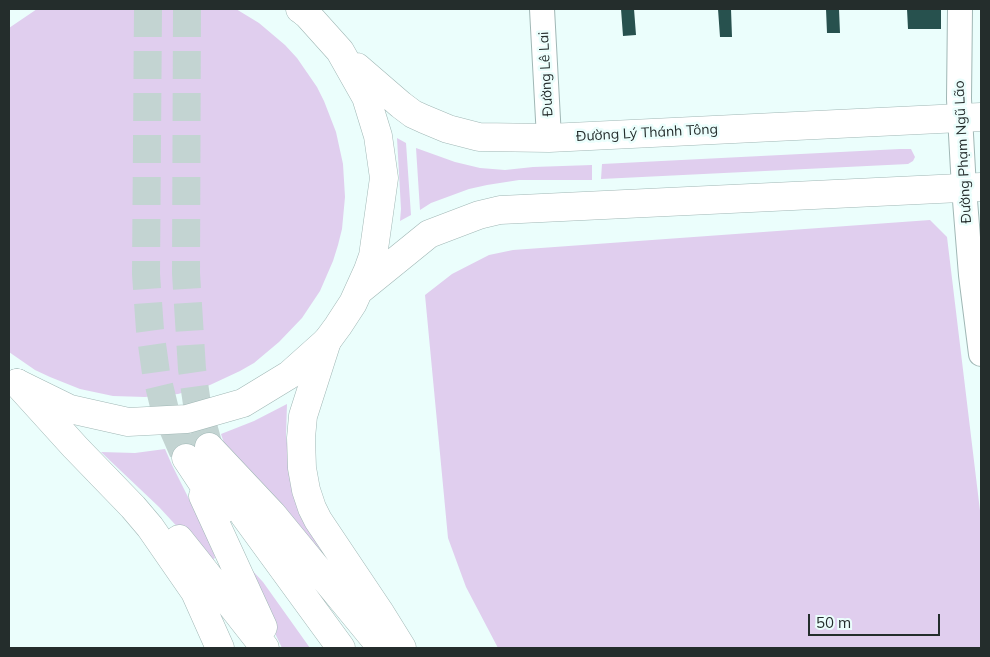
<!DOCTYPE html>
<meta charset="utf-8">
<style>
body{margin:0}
#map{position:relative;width:990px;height:657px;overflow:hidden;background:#ebfefc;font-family:Mulish,sans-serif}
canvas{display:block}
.frame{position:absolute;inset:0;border:10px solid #242d2c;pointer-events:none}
.scale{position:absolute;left:808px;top:614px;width:132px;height:22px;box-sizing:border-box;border:2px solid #242d2c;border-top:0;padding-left:6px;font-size:15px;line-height:18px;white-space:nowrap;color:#242d2c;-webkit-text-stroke:4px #ebfefc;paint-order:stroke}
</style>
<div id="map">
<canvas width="990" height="657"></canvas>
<div class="frame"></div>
<div class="scale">50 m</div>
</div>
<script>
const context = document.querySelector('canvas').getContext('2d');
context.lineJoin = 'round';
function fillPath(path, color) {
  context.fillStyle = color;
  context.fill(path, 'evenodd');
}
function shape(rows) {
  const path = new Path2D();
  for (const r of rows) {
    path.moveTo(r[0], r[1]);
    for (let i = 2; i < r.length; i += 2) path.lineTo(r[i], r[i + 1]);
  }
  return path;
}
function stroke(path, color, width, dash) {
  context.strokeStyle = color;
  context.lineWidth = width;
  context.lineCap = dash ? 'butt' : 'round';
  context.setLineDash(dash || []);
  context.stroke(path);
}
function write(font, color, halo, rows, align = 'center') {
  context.font = font + ' Mulish,sans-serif';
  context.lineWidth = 5;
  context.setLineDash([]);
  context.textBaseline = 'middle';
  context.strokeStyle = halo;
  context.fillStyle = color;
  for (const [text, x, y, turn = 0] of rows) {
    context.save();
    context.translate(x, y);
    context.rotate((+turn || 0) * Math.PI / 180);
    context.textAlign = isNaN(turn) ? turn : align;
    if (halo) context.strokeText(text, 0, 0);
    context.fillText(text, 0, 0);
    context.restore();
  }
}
fillPath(shape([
 [37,9,236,9,259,23,285,45,297,58,317,87,324,101,336,132,343,164,345,197,342,229,338,245,333,261,320,291,302,318,279,342,254,363,240,371,210,385,178,394,145,397,113,396,80,389,50,377,35,370,9,352,9,28],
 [397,138,406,143,411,215,400,221,401,209],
 [416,148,455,162,480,168,505,170,533,167,592,165,592,180,519,180,487,185,469,189,431,203,420,210],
 [900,149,911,149,915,157,913,161,908,164,601,179,602,164],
 [930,220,947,237,981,519,981,648,498,648,466,587,448,538,425,295,452,274,489,255,513,250],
 [287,404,286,436,294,496,382,630,226,449,221,434,254,421],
 [165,449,172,465,202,525,214,554,215,558,212,560,207,559,159,507,101,452,135,453],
 [237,554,263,582,310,648,282,648]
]), '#e0ceee');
fillPath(shape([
 [621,9,634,9,636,35,623,36],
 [718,9,731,9,732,37,720,37],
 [826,9,839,9,840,33,827,33],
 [907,9,941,9,941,29,908,29]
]), '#27514e');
stroke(shape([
 [148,9,146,274,150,330,156,373,165,410,186,458],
 [187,9,186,273,192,369,197,404,209,447]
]), '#c3d4d2', 28, [28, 14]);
const minor = shape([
 [542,9,549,138],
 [960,9,959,99,964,188,971,275,981,354]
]);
const major = shape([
 [357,67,401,105,413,114,424,119,448,129,479,137,549,138,981,117],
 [360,290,429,234,479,215,500,210,981,187],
 [17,383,70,409,128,422,187,419,243,403,289,375,327,341,338,326,353,303,368,270,373,256,384,178,378,136,366,97,340,51,305,12,300,9]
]);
const highway = shape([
 [302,9,304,12],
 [327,341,303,416,301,438,302,468,306,490,312,508,318,520,379,611,402,648],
 [17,383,75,447,133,507,150,527,195,592,220,648],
 [209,447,272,514,382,648],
 [186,458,221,511],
 [219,476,244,515,341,648],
 [203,496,263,627],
 [179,539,195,559,265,648]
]);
stroke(minor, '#a0b7b5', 26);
stroke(major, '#a0b7b5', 29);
stroke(highway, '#a0b7b5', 29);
stroke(minor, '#fff', 24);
stroke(major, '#fff', 28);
stroke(highway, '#fff', 28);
write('14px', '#242d2c', '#ebfefc', [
 ["Đường Lê Lai",546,74,-93],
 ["Đường Lý Thánh Tông",647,133,-3],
 ["Đường Phạm Ngũ Lão",963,152,-93]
]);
</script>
